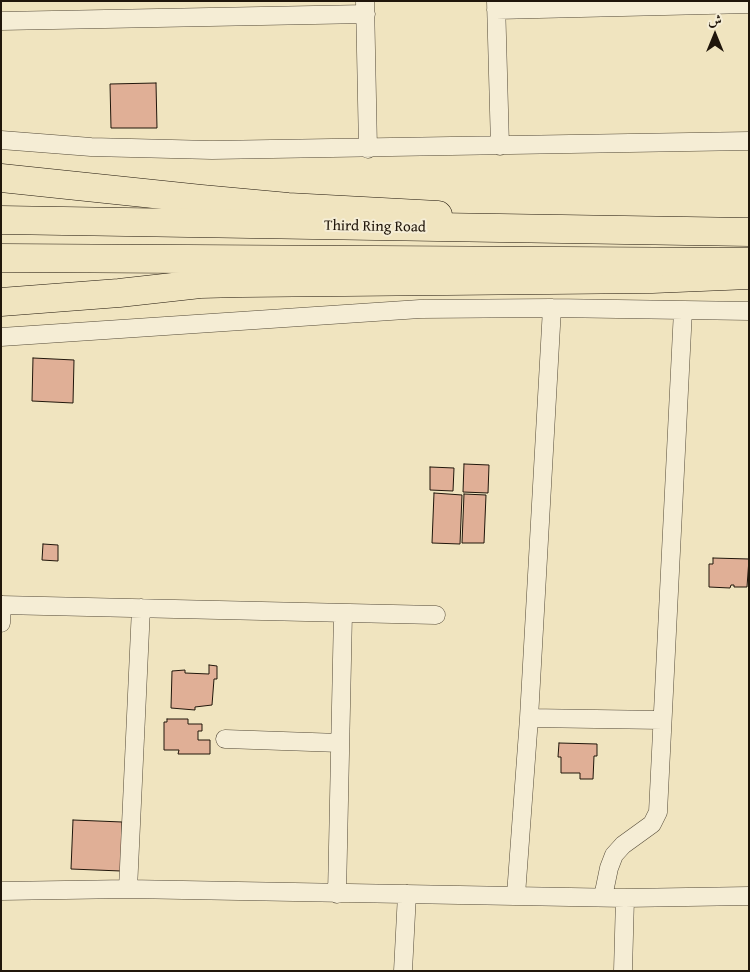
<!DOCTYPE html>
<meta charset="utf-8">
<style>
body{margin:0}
#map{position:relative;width:750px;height:972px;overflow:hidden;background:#f0e4bf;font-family:"Gentium Book Plus",Amiri,serif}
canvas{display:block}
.frame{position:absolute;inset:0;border:2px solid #20160b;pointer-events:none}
.north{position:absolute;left:690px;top:10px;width:50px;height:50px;-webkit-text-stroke:4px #f5edd5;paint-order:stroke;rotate:0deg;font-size:14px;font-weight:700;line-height:20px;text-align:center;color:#20160b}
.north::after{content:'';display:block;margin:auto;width:18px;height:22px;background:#20160b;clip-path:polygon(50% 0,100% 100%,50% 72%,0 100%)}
</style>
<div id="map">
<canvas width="750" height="972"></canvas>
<div class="frame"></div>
<div class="north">ش</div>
</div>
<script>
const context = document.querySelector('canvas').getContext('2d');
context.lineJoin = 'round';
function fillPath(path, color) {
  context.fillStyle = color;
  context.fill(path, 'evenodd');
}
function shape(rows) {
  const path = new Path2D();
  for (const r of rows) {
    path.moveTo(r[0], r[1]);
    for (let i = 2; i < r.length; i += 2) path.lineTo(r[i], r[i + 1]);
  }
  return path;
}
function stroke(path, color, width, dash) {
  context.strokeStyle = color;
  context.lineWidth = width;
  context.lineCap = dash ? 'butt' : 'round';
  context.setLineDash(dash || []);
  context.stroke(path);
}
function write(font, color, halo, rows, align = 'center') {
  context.font = font + ' "Gentium Book Plus",serif';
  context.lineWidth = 4;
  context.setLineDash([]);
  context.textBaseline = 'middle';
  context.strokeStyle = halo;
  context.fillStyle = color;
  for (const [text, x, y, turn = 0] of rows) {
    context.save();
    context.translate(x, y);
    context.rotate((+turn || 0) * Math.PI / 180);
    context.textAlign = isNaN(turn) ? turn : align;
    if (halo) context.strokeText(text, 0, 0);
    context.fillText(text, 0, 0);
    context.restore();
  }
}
const building = shape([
 [156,83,157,128,111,128,110,84,156,83],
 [33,358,74,360,73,403,32,401,33,358],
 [464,464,489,465,488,493,463,492,464,464],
 [430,467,454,468,453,491,430,490,430,467],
 [434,493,462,495,460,544,432,543,434,493],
 [464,494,486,495,484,543,462,543,464,494],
 [43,544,58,545,58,561,42,560,43,544],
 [713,558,749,559,747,587,734,587,734,585,731,585,730,588,709,587,709,564,713,564,713,558],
 [209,665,217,666,217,679,214,679,212,705,195,707,195,710,171,708,172,671,185,670,185,673,209,674,209,665],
 [167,719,188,719,188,724,202,724,202,731,198,731,198,740,210,740,210,754,178,754,179,750,164,750,164,722,167,722,167,719],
 [559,743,597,744,597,756,594,756,593,779,580,779,580,773,561,773,561,757,558,757,559,743],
 [73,820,122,822,121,871,71,869,73,820]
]);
fillPath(building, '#e0af96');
stroke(building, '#20160b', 1);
const street = shape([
 [365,1,368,149],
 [496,1,500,146],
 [496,10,749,4],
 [1,21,366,14],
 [1,140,91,147,212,150,749,141],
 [1,337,420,309,552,308,749,311],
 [1,605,436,615],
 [1,623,2,605],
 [529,718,662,720],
 [225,739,340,743],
 [128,889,141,608],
 [1,891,128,889,625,898,749,896],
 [337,894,343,613],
 [516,895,529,718,552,308],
 [603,897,609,868,614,855,623,845,652,824,658,812,683,310],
 [403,971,407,894],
 [623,971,625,898]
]);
const primary = shape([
 [1,178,201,199,288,207,438,215],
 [1,302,119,293,200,284,242,283,652,279,749,275]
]);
const highway = shape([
 [1,220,749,232],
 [1,258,749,262]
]);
stroke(street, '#544a38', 19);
stroke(primary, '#20160b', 29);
stroke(highway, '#20160b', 29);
stroke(street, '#f5edd5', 18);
stroke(primary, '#f0e4bf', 28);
stroke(highway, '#f0e4bf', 28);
write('15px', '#20160b', '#f5edd5', [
 ["Third Ring Road",375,227,1]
]);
</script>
